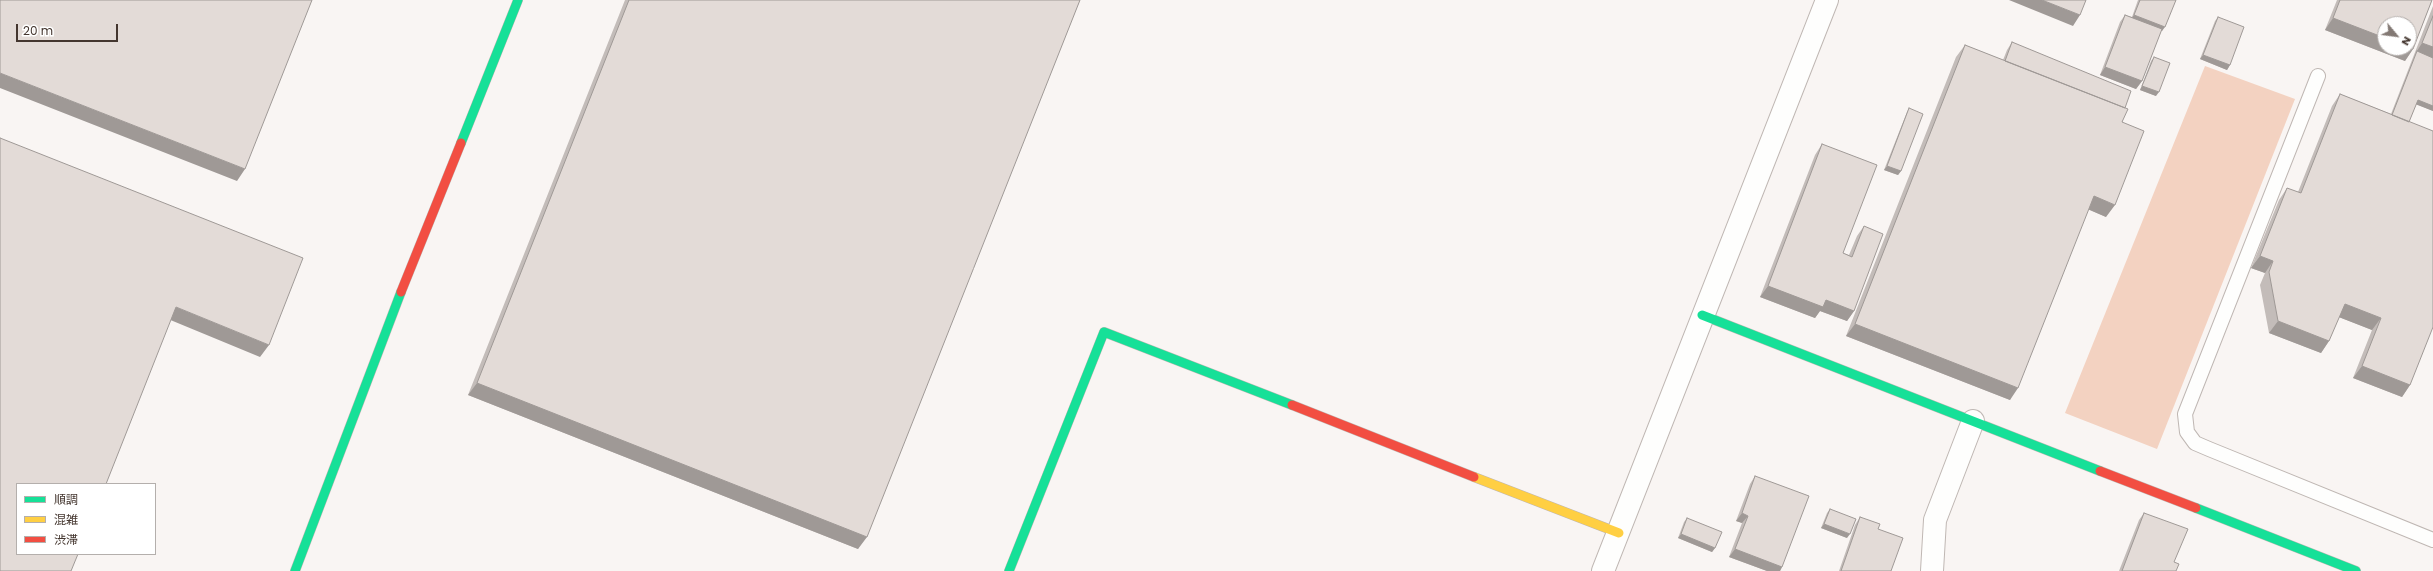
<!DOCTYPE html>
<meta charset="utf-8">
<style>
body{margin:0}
#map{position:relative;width:2433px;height:571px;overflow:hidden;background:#f9f5f3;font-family:Poppins,"Noto Sans JP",sans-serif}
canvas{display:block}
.legend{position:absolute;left:16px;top:483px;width:140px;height:72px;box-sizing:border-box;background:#fff;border:1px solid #b4afac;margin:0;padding:5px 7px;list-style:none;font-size:12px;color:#44362f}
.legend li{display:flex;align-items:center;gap:8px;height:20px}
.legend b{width:20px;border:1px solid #b4afac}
.north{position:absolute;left:2377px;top:16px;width:40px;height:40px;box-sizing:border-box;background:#fff;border:1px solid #b4afac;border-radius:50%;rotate:119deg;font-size:11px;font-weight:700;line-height:16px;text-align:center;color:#44362f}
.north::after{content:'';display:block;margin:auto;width:14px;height:18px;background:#837974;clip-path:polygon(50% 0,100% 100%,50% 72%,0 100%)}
.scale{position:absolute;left:16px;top:24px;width:102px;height:18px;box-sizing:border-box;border:2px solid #44362f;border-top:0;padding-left:5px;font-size:12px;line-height:14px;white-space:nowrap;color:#44362f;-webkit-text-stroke:3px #fff;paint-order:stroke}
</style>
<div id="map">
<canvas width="2433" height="571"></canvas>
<ul class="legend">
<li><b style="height:5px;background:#16e098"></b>順調</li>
<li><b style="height:5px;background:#ffcf43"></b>混雑</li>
<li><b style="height:5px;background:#f24e42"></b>渋滞</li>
</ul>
<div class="north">N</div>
<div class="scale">20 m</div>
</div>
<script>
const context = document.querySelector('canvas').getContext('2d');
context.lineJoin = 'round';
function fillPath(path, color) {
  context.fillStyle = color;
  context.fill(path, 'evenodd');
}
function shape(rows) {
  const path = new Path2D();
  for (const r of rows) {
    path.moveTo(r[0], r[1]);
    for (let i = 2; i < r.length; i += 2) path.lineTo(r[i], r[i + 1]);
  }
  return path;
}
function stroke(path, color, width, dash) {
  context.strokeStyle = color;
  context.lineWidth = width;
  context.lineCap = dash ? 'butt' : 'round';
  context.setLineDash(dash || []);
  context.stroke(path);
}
fillPath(shape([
 [2205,66,2295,99,2157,449,2065,413]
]), '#f3d2c1');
const lane = shape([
 [2318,76,2185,414,2187,432,2195,443,2209,449,2433,540]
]);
const street = shape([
 [1603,571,1827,0],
 [1932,571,1935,520,1973,421]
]);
const fast = shape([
 [461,143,518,0],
 [1702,315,2100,471],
 [2196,508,2356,571],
 [295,571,401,292],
 [1009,571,1104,332,1292,405]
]);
const slow = shape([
 [1474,477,1619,533]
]);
const jam = shape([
 [401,292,461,143],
 [1292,405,1474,477],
 [2100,471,2196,508]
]);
stroke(lane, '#bfb7b3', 16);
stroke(street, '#bfb7b3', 24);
stroke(fast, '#bfb7b3', 10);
stroke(slow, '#bfb7b3', 10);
stroke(jam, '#bfb7b3', 10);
stroke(lane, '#fefefd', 14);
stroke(street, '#fefefd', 22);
stroke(fast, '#16e098', 9);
stroke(slow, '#ffcf43', 9);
stroke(jam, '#f24e42', 9);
fillPath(shape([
 [625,0,1080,0,858,549,468,395],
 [2138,0,2176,0,2162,31,2161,31,2142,81,2136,89,2100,75,2120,22,2125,15,2132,17],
 [2337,0,2432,0,2413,49,2405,61,2325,30],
 [2433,6,2433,111,2416,104,2409,122,2410,385,2402,397,2353,378,2372,330,2339,317,2329,341,2321,353,2269,333,2260,285,2265,273,2251,268,2279,200,2287,188,2298,192,2332,106,2340,94,2391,114],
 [2218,17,2230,65,2227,70,2200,59,2215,21],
 [2012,42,2125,108,2106,217,2088,209,2010,400,1846,336,1956,57,1965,45,2003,60,2007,50],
 [2154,57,2156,96,2140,90,2151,61],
 [1909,108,1901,171,1898,175,1884,170,1907,112],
 [1822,144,1843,253,1849,255,1857,236,1864,226,1854,311,1847,321,1820,311,1815,318,1760,297,1815,155],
 [1755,476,1782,567,1780,571,1767,571,1729,557,1742,523,1736,521,1750,484],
 [1830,509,1847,538,1821,528,1827,513],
 [2144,513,2174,562,2176,571,2119,571,2139,520],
 [1860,517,1878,529,1891,571,1839,571,1855,525],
 [1687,518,1715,548,1712,552,1678,538,1684,522]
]), '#c3bcb9');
fillPath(shape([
 [2009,0,2042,0,2080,15,2073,26],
 [2134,15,2165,27,2162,31,2131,19],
 [2333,18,2385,38,2385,48,2409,48,2413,49,2405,61,2325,30],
 [2422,43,2433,47,2433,63,2417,51],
 [2203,55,2230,65,2227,70,2200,59],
 [2105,67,2142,81,2136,89,2100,75],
 [0,73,245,169,237,181,0,88],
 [2142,86,2159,92,2156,96,2140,90],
 [2418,100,2433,106,2433,111,2415,104],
 [1887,166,1901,171,1898,175,1884,170],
 [2094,196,2115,205,2106,217,2085,208],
 [2260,256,2273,261,2265,273,2251,268],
 [1768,286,1826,300,1854,311,1847,321,1820,311,1815,318,1760,297],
 [2345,304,2381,318,2372,330,2336,316],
 [176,307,269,345,260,357,168,319],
 [2278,321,2329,341,2321,353,2269,333],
 [1855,324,2018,388,2010,400,1846,336],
 [2362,366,2410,385,2402,397,2353,378],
 [477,383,867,537,858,549,468,395],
 [1742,513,1748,516,1742,523,1736,521],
 [1824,524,1850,534,1847,538,1821,528],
 [1681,534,1715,548,1712,552,1678,538],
 [1735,549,1782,567,1780,571,1767,571,1729,557]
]), '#9f9996');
const building = shape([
 [0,0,312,0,245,169,0,73,0,0],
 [629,0,1080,0,867,537,477,383,629,0],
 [2042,0,2086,0,2080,15,2042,0],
 [2140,0,2176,0,2165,27,2134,15,2140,0],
 [2340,0,2432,0,2413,49,2409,48,2409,24,2385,24,2385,38,2333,18,2340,0],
 [2125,15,2162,29,2142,81,2105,67,2125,15],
 [2433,16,2433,47,2422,43,2433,16],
 [2218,17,2244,27,2230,65,2203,55,2218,17],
 [2012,42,2131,91,2125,108,2005,61,2012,42],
 [1965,45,2128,109,2122,122,2144,131,2115,205,2094,196,2018,388,1855,324,1965,45],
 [2417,51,2433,58,2433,106,2418,100,2409,122,2392,115,2417,51],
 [2154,57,2170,63,2159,92,2142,86,2154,57],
 [2340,94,2433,131,2433,327,2410,385,2362,366,2381,318,2345,304,2329,341,2278,321,2269,272,2273,261,2260,256,2287,188,2301,193,2340,94],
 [1909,108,1923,114,1901,171,1887,166,1909,108],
 [0,138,303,258,269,345,176,307,106,484,17,484,17,554,78,554,71,571,0,571,0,138],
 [1822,144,1877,165,1843,253,1852,257,1864,226,1883,234,1854,311,1826,300,1823,307,1768,286,1822,144],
 [1755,476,1809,496,1782,567,1735,549,1748,516,1742,513,1755,476],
 [1830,509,1856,519,1850,534,1824,524,1830,509],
 [2144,513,2188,529,2174,562,2179,564,2176,571,2122,571,2144,513],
 [1860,517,1880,524,1878,529,1903,538,1891,571,1841,571,1860,517],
 [1687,518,1722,532,1715,548,1681,534,1687,518]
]);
fillPath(building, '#e3dbd7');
stroke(building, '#9f9996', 1);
</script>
